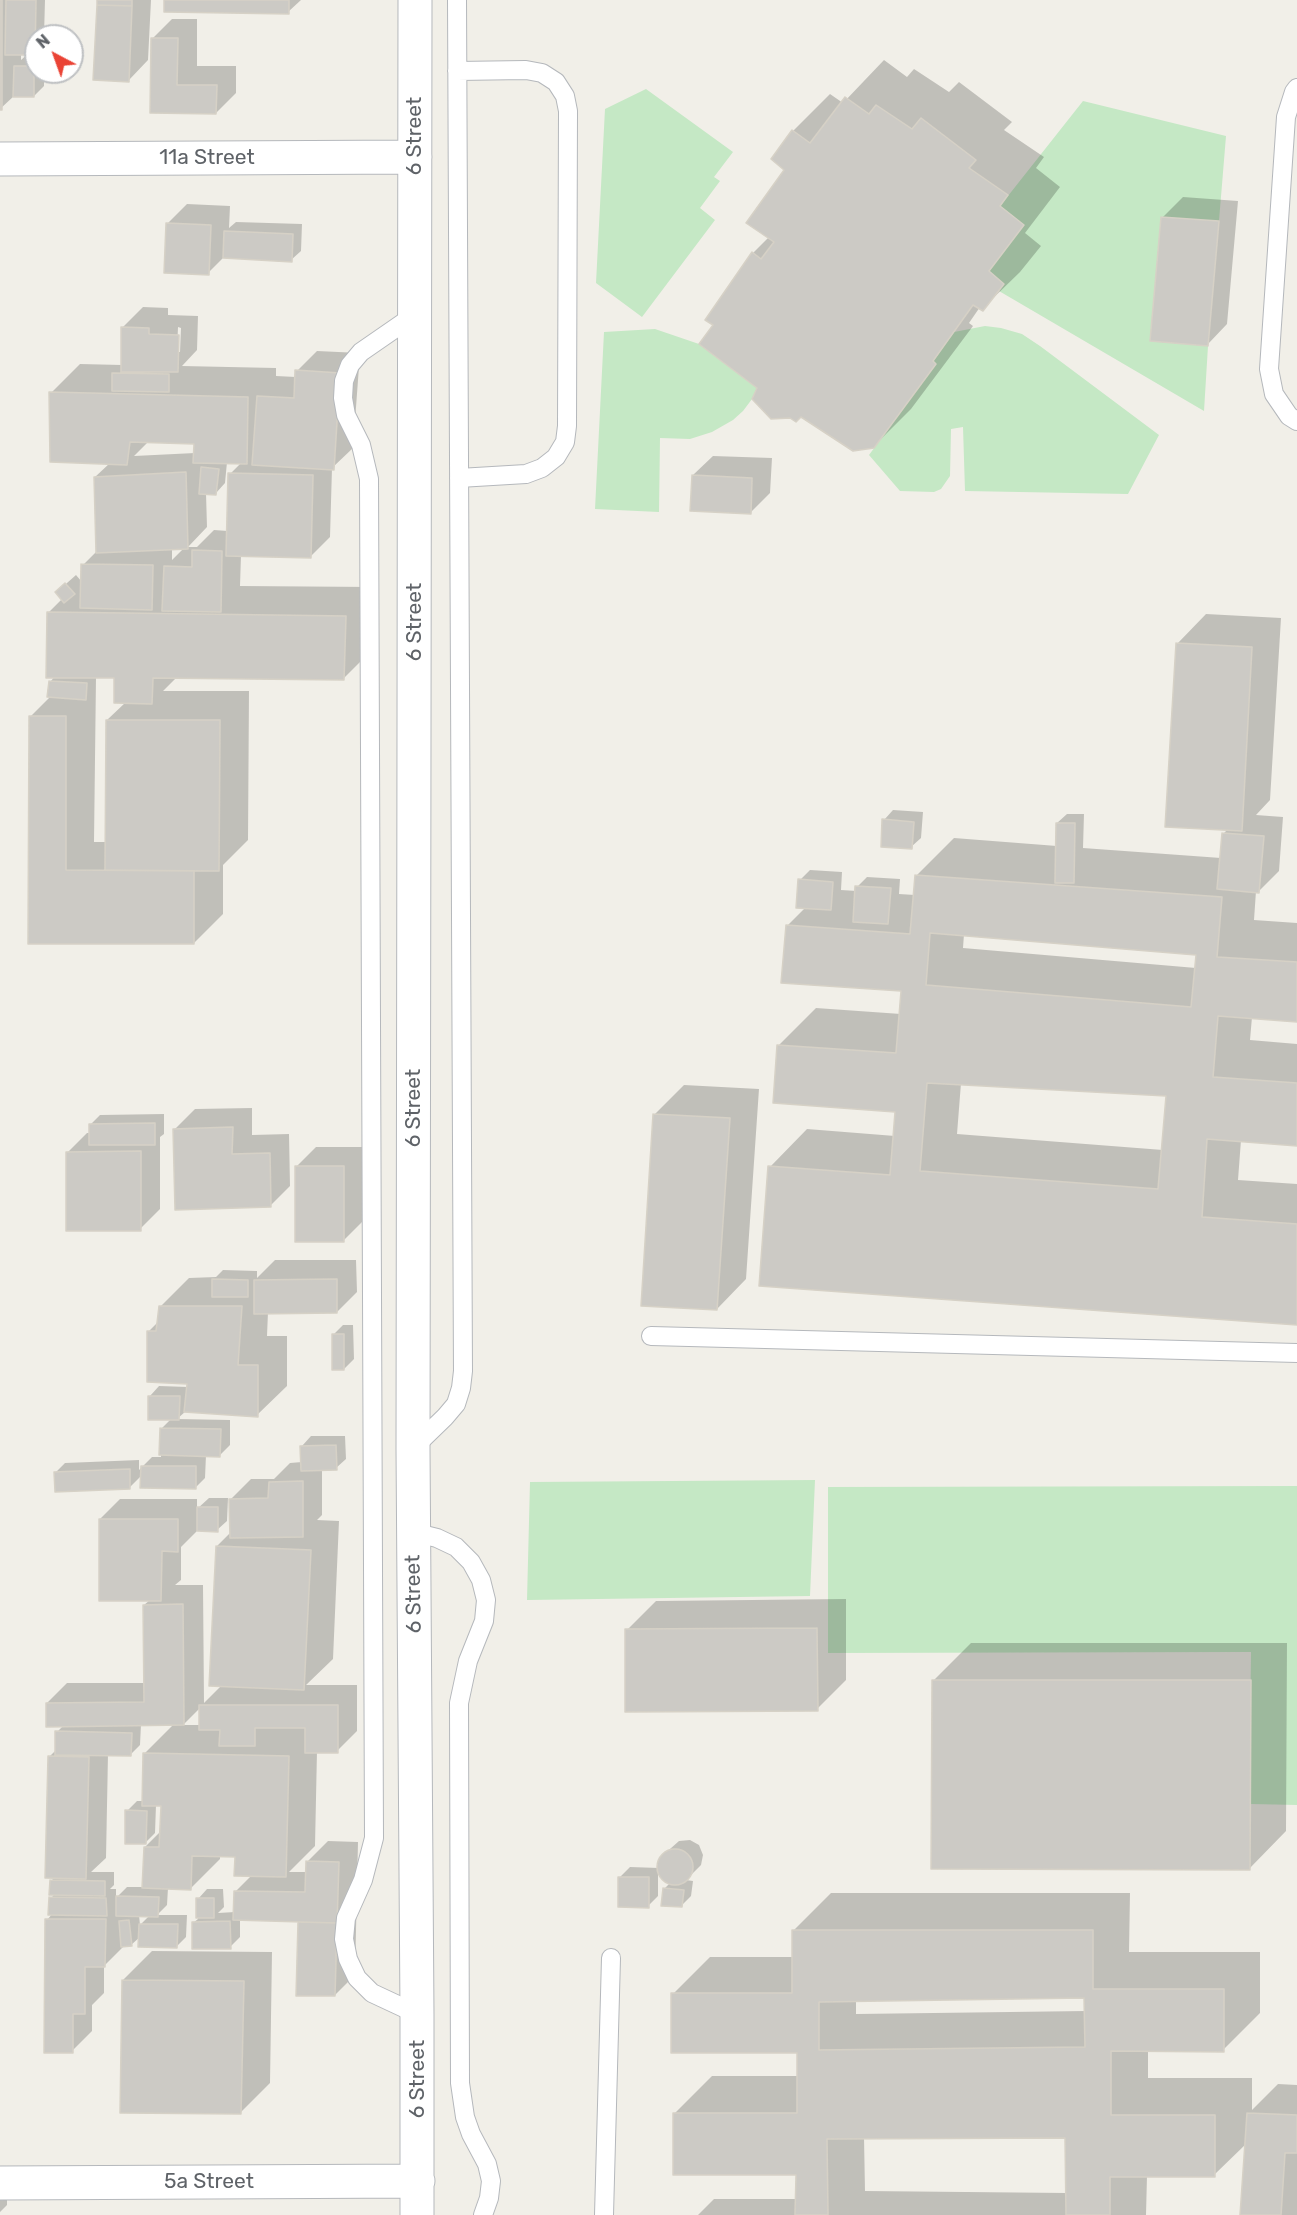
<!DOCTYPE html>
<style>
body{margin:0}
#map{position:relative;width:1297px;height:2215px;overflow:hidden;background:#f1efe8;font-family:Rubik,sans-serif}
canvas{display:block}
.north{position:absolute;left:24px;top:24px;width:60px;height:60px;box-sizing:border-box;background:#fff;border:2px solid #bfc1c3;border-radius:50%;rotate:319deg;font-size:16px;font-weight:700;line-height:24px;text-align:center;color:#5f6368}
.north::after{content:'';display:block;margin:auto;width:21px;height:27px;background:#ea4335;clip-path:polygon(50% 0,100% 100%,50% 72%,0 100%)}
</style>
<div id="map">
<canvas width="1297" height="2215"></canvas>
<div class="north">N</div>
</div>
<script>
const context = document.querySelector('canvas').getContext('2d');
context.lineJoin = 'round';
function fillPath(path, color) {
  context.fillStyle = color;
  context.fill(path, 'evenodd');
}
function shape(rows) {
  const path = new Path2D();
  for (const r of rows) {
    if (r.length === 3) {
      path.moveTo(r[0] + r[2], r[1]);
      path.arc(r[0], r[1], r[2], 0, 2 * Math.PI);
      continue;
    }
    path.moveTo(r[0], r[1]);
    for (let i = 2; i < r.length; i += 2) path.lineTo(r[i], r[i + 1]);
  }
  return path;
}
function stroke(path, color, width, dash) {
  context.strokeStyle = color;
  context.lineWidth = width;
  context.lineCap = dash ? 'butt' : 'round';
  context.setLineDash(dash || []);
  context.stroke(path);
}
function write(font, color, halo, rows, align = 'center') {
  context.font = font + ' Rubik,sans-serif';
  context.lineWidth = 5;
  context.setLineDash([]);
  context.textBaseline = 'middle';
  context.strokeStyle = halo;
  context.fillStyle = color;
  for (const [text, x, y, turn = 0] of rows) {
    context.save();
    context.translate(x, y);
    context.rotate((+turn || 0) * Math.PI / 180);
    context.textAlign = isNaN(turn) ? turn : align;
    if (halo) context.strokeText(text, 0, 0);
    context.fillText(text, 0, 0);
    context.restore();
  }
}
fillPath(shape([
 [646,89,733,152,714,177,720,181,700,208,715,220,642,317,596,283,605,109],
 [1083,101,1226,136,1219,221,1161,217,1151,341,1208,346,1204,411,999,291,1004,284,989,271,1024,225,1000,206],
 [985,326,1001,328,1022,334,1040,346,1159,435,1128,494,965,491,963,427,951,429,950,476,941,489,934,492,900,491,869,455,936,364,933,361,954,332],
 [655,329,699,344,757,388,752,399,743,411,733,420,712,432,690,439,660,438,659,512,595,509,604,332],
 [815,1480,810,1596,527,1600,530,1482],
 [1297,1486,1297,1805,1249,1804,1251,1652,828,1653,828,1487]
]), '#c5e8c5');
fillPath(shape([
 [0,0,45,0,44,36,36,36,36,52,32,57,36,57,36,72,44,72,44,86,34,96,14,96,0,109],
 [21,54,28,54,21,60],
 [98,0,151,0,148,60,129,80],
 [165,0,301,0,288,12],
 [172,19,197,19,197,66,236,66,236,93,216,113,151,111,152,39],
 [884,60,907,77,914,69,949,92,959,82,1012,122,1004,130,1044,157,1036,168,1060,187,1025,233,1041,246,1020,272,982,309,980,307,969,323,973,326,911,409,873,447,759,387,715,325,753,253,769,237,793,131,830,94,843,103],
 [1183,197,1238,201,1227,324,1208,344,1163,217],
 [187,204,230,206,229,228,236,222,302,224,301,251,291,260,224,257,208,273,167,224],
 [143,307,168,308,168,315,198,316,197,350,182,366,276,368,276,376,296,377,297,371,317,351,360,353,353,448,332,468,330,537,310,557,241,555,240,586,374,587,373,649,344,678,177,677,163,691,249,691,248,840,223,865,223,914,194,943,29,942,31,716,51,696,51,681,55,676,48,613,62,599,57,593,67,583,76,575,82,582,83,565,98,550,95,477,110,463,51,393,80,364,122,365,123,327],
 [178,327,181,328,180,352,177,352],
 [149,441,195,443,195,453,134,456],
 [227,462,241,463,230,474,228,531,214,530,197,547,188,547,207,527,206,493,216,493,225,483],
 [185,547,172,560,172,548],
 [96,677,116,677,126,702,107,720,107,842,94,842],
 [713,456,772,458,770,493,750,513,693,475],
 [1206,614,1281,618,1270,800,1256,815,1283,817,1279,871,1259,891,1256,891,1254,920,1297,923,1297,1020,1252,1017,1250,1040,1297,1044,1297,1144,1241,1140,1238,1180,1297,1184,1297,1323,770,1167,807,1129,895,1136,897,1111,779,1045,816,1008,901,1014,903,990,787,926,806,907,800,880,810,870,842,872,841,890,857,891,857,887,867,877,900,879,899,894,915,895,917,875,954,838,1057,846,1057,823,1067,814,1084,814,1083,848,1221,858,1223,834,1228,829,1177,644],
 [964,934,1198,954,1196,968,963,948],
 [961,1083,1168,1095,1163,1150,957,1134],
 [893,810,923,812,921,838,911,847,884,820],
 [684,1085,759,1089,746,1279,717,1309,655,1114],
 [252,1108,252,1135,289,1134,290,1186,270,1206,175,1129,195,1109],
 [164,1114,164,1134,160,1137,160,1209,140,1229,67,1153,87,1133,90,1133,90,1125,100,1115],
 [316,1147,364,1147,363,1221,343,1241,296,1167],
 [275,1260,356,1260,357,1292,337,1312,268,1312,267,1336,287,1336,287,1386,257,1415,186,1411,177,1419,230,1420,230,1445,220,1455,206,1455,205,1478,195,1488,142,1475,130,1487,56,1472,65,1463,139,1460,139,1470,152,1457,161,1457,161,1429,172,1418,150,1396,159,1386,188,1387,189,1383,148,1332,159,1321,160,1307,189,1278,216,1277,223,1270,257,1271,257,1278],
 [343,1325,353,1325,354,1359,344,1369,333,1335],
 [311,1436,345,1436,346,1459,336,1468,322,1469,322,1515,317,1520,339,1521,333,1659,306,1685,357,1685,357,1731,337,1751,317,1751,315,1846,289,1872,307,1872,308,1861,328,1841,358,1842,355,1975,335,1995,298,1994,300,1921,240,1919,240,1937,230,1947,193,1923,198,1919,198,1899,207,1889,223,1889,224,1907,218,1913,235,1912,236,1891,252,1875,237,1855,220,1855,220,1859,191,1888,168,1888,167,1905,157,1915,187,1915,186,1937,177,1946,140,1937,131,1945,124,1946,104,1966,104,1993,92,2005,92,2031,72,2051,47,1920,53,1913,51,1898,55,1894,51,1881,55,1877,49,1757,56,1750,57,1732,63,1726,47,1703,67,1683,145,1683,144,1605,150,1600,100,1519,120,1499,197,1499,197,1509,209,1498,228,1498,227,1521,217,1530,198,1530,181,1547,181,1580,175,1585,203,1585,204,1703,222,1685,217,1546,231,1532,231,1499,251,1479,274,1479,290,1463,302,1462,302,1446],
 [201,1707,201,1725,183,1725],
 [141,1724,174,1724,144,1754,143,1801,137,1801,127,1811,145,1843,155,1833,156,1805,162,1805,161,1831,145,1847,144,1887,127,1887,116,1898,116,1889,110,1889,114,1885,114,1872,91,1872,106,1858,108,1754,131,1754,140,1745],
 [139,1915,150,1915,140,1925],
 [846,1599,846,1680,817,1709,627,1630,656,1601],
 [971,1643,1287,1643,1286,1831,1249,1869,934,1680],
 [690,1840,699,1845,703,1855,701,1865,686,1880,693,1881,691,1896,681,1906,664,1889,670,1883,663,1879,658,1868,658,1896,648,1906,620,1877,630,1867,659,1868,660,1859,670,1849,679,1841],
 [831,1893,1130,1893,1129,1952,1260,1952,1260,2013,1223,2050,1148,2050,1148,2078,1252,2078,1252,2110,1278,2084,1297,2085,1297,2215,1242,2215,1247,2143,1214,2175,1147,2176,1146,2215,698,2215,714,2199,797,2199,797,2174,674,2114,712,2076,799,2076,799,2052,673,1994,710,1957,794,1957,794,1930],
 [1085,1996,1086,2011,856,2014,856,2000],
 [864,2137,1066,2137,1067,2193,865,2191],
 [152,1951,272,1952,270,2083,240,2113,123,1980],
 [0,2191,7,2191,7,2205,0,2212]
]), '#0003');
const building = shape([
 [0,0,2,0,2,110,0,110,0,0],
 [6,0,36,0,35,55,5,55,6,0],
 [97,0,132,0,132,6,97,5,97,0],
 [164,0,289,0,289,14,164,12,164,0],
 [97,5,132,6,129,82,93,80,97,5],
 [151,38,178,38,177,85,217,85,216,114,150,113,151,38],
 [14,66,34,66,34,97,13,97,14,66],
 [845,97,869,114,876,105,912,129,921,118,976,160,969,168,1008,195,1000,206,1024,225,989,271,1004,284,983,311,973,305,933,361,936,364,874,448,853,451,801,417,796,422,790,418,771,419,752,399,757,388,699,344,713,325,705,320,752,252,761,259,774,242,746,223,784,170,771,159,792,130,810,143,845,97],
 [1161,217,1219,221,1208,346,1150,341,1161,217],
 [166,223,211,225,209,275,164,273,166,223],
 [224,231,293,234,292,262,223,258,224,231],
 [121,327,149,328,149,334,179,335,178,372,121,372,121,327],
 [295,370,340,373,334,470,252,465,257,396,294,398,295,370],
 [112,373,169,374,169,392,112,391,112,373],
 [49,392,248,397,247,464,193,463,194,444,130,442,127,465,50,462,49,392],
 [201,467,219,469,216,495,199,494,201,467],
 [186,472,188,549,96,553,94,477,186,472],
 [228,473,313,475,311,558,226,556,228,473],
 [692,475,752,478,751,514,690,511,692,475],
 [192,550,222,551,221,612,162,611,164,566,192,567,192,550],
 [81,564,153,565,152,610,80,608,81,564],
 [65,583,75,594,64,603,55,592,65,583],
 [47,612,346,616,344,680,153,678,152,704,114,703,114,678,46,678,47,612],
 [1176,643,1252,647,1242,831,1165,827,1176,643],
 [49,681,87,683,86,700,47,697,49,681],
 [29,716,66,716,66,870,194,871,194,944,28,944,29,716],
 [106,720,220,720,219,871,105,870,106,720],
 [882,819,914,822,912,849,881,847,882,819],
 [1056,823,1075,823,1074,883,1055,883,1056,823],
 [1222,833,1264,836,1259,893,1217,889,1222,833],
 [915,875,1222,897,1217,957,1297,962,1297,1022,1218,1016,1213,1077,1297,1083,1297,1146,1207,1139,1202,1217,1297,1224,1297,1325,759,1286,768,1166,890,1175,895,1112,773,1103,777,1045,896,1053,901,991,781,983,786,925,910,934,915,875],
 [930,933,1196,955,1191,1007,926,985,930,933],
 [927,1083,1166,1096,1158,1189,920,1171,927,1083],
 [798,879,833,882,831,910,796,908,798,879],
 [855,886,891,888,888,924,853,922,855,886],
 [653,1114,730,1118,717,1310,641,1306,653,1114],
 [155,1123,155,1145,89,1145,89,1124,155,1123],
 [233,1127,232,1154,270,1153,271,1207,175,1210,173,1129,233,1127],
 [141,1151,141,1231,66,1231,66,1152,141,1151],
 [295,1166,344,1166,344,1242,295,1242,295,1166],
 [212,1279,248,1280,248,1297,212,1297,212,1279],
 [337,1279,337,1313,254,1314,254,1280,337,1279],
 [159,1306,242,1306,238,1365,258,1365,258,1417,184,1412,187,1384,147,1382,147,1331,156,1331,159,1306],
 [332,1334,344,1334,344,1370,332,1370,332,1334],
 [148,1396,180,1396,179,1420,148,1420,148,1396],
 [160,1428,221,1429,220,1457,159,1455,160,1428],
 [336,1445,337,1470,301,1471,300,1446,336,1445],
 [141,1466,196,1466,196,1489,140,1488,141,1466],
 [130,1469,130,1489,55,1492,54,1472,130,1469],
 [303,1481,303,1537,230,1538,229,1499,268,1498,269,1482,303,1481],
 [197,1507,218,1507,218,1532,197,1531,197,1507],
 [99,1519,178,1519,178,1552,162,1551,161,1601,99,1601,99,1519],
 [216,1546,311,1550,304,1690,209,1686,216,1546],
 [183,1604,184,1725,46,1727,46,1703,144,1702,143,1605,183,1604],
 [817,1628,818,1711,625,1712,625,1629,817,1628],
 [932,1680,1251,1680,1250,1870,931,1869,932,1680],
 [199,1705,338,1705,338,1753,305,1753,305,1728,255,1728,255,1746,219,1746,220,1730,199,1730,199,1705],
 [55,1731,132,1733,131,1756,55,1755,55,1731],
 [143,1753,289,1756,286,1877,234,1876,235,1857,192,1856,191,1890,142,1888,144,1847,159,1847,161,1806,142,1806,143,1753],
 [48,1756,89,1757,86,1879,45,1878,48,1756],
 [125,1810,147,1811,146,1844,125,1844,125,1810],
 [675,1867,18],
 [306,1861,339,1862,337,1923,233,1920,234,1891,305,1892,306,1861],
 [618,1877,649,1877,649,1908,618,1907,618,1877],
 [50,1880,105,1881,105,1896,49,1895,50,1880],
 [663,1888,684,1890,682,1907,661,1906,663,1888],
 [116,1896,159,1897,158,1917,116,1916,116,1896],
 [49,1897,106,1898,107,1916,48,1915,49,1897],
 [196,1898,214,1898,214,1918,196,1918,196,1898],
 [45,1919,106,1919,105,1967,85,1967,85,2014,73,2014,73,2053,44,2053,45,1919],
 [129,1920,132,1946,121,1947,119,1921,129,1920],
 [230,1921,231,1949,192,1949,192,1922,230,1921],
 [298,1922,337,1923,335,1996,296,1996,298,1922],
 [139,1924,178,1924,177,1948,138,1947,139,1924],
 [792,1930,1093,1930,1093,1989,1224,1989,1224,2052,1111,2051,1111,2115,1215,2115,1215,2177,1110,2177,1110,2215,1066,2215,1065,2138,827,2139,828,2215,795,2215,796,2175,673,2175,673,2113,797,2113,797,2053,671,2053,671,1993,792,1993,792,1930],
 [1084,1998,1085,2047,819,2050,819,2002,1084,1998],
 [122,1980,244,1981,241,2114,120,2113,122,1980],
 [1247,2113,1297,2115,1297,2153,1285,2153,1281,2215,1240,2215,1247,2113]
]);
fillPath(building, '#cccac5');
stroke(building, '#d6d1c6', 1.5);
const lane = shape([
 [457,71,526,70,542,73,556,82,565,96,568,111,567,426,565,442,556,457,542,468,526,474,459,478],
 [1297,88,1294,92,1286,117,1269,369,1274,394,1289,416,1297,421],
 [416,314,361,352,350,365,344,381,343,398,346,415,361,445,369,479,374,1838,363,1880,346,1918,344,1939,348,1959,357,1978,372,1993,417,2014],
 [651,1336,1297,1353],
 [413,1448,445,1417,456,1404,461,1388,463,1371,457,0],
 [413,1532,437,1538,456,1547,471,1562,481,1580,486,1600,484,1621,468,1661,459,1703,460,2083,465,2117,471,2134,487,2164,491,2181,489,2198,483,2215],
 [604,2215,611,1958]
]);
const street = shape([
 [415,0,413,1448,417,2014,417,2215],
 [0,159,415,157],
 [0,2183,418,2181]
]);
stroke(lane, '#b5b8bc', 20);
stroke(street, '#b5b8bc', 35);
stroke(lane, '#fff', 18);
stroke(street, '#fff', 33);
write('21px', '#5f6368', '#fff', [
 ["6 Street",415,136,-90],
 ["11a Street",207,158],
 ["6 Street",415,622,-90],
 ["6 Street",414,1108,-90],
 ["6 Street",414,1594,-91],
 ["6 Street",418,2079,-90],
 ["5a Street",209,2182]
]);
</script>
